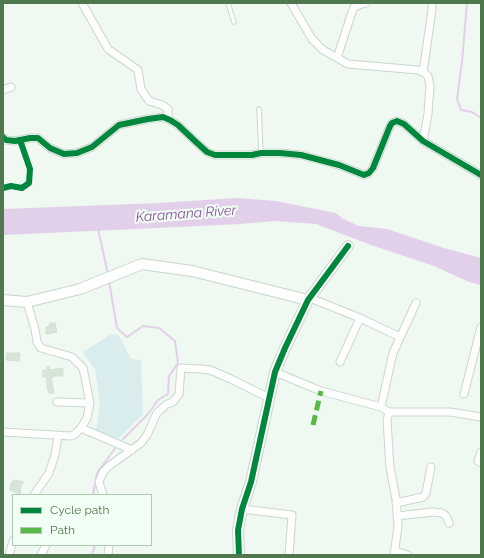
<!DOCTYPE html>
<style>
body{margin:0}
#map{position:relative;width:484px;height:558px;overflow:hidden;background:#eff8f1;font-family:Raleway,sans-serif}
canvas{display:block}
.frame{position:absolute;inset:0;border:4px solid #50784e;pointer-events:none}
.legend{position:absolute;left:12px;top:494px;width:140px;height:52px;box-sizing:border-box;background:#f2fff4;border:1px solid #b1c9b2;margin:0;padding:5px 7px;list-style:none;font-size:12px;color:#50784e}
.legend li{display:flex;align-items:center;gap:8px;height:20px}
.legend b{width:20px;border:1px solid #b1c9b2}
</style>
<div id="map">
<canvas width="484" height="558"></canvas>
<div class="frame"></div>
<ul class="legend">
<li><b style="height:5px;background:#00873e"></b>Cycle path</li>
<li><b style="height:5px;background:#58b947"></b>Path</li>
</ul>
</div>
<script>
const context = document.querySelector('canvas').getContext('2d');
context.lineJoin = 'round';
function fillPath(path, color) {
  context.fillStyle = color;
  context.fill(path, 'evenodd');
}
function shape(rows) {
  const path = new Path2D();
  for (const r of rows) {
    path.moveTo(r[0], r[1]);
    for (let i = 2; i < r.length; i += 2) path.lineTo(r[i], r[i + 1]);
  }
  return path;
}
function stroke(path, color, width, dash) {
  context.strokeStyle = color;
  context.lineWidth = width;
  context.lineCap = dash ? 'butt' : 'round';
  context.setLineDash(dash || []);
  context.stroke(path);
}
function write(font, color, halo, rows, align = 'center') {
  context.font = font + ' Raleway,sans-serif';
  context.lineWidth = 4;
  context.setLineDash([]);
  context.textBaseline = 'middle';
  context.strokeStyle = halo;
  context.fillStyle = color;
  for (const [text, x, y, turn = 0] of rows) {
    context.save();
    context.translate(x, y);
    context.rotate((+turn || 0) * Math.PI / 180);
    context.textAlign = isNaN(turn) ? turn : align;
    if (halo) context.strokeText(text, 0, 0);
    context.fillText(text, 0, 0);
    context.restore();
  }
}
fillPath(shape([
 [111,334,119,335,131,359,141,360,143,414,117,440,96,430,100,403,95,370,83,352]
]), '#daedee');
fillPath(shape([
 [237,198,276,201,336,213,343,219,359,226,387,229,444,248,481,258,481,285,469,282,434,266,371,245,316,224,275,221,240,224,157,228,3,235,3,209,159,203]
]), '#e2d0ea');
stroke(shape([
 [467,3,462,62,457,99,461,110,472,112,481,118],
 [98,229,108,274],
 [109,281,117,328,127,337,143,326,159,328,175,341,178,363,169,376,168,394,158,400,148,414,123,439],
 [93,495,97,473,116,447],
 [92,555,95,545]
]), '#e2d0ea', 2);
const building = shape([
 [50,323,55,323,57,332,46,334,46,327,49,326,50,323],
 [7,353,20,353,19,361,6,360,7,353],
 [49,366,50,370,63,368,63,376,53,376,53,378,51,377,54,393,49,393,47,388,47,377,43,377,43,370,47,370,47,367,49,366],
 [14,480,24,482,21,486,20,494,10,490,11,483,14,480]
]);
fillPath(building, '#d6e5d7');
stroke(building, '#d1e1d2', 1);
const lane = shape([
 [228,3,234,22],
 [259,109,261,153]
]);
const street = shape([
 [82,3,108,49,138,70,141,89,149,101,162,105,168,109,168,119],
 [291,3,312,39,323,50,348,64,418,70,423,72,428,76,430,86,428,114,423,141],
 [337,58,351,15,354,7,362,4,366,3],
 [423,72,432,10,432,3],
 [3,90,11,87],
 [3,137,6,140,15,141,30,138,38,138,50,148,64,154,77,153,92,147,119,125,148,119,163,117,170,120,178,125,196,142,207,152,215,155,252,155,261,153,280,153,301,155,339,165,364,175,369,173,373,168,390,126,392,123,397,121,404,124,423,141,481,175],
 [310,298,360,318,340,362],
 [27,302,35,329,37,342,41,348,72,357,83,368,90,403,87,418,81,428,132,450],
 [360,318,400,337],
 [275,372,321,391,381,407,389,412,450,412,481,417],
 [464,394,481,327],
 [57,402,90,403],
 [381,407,393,353,416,303],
 [389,412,387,420,390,467,396,499,398,526,394,555],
 [3,432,71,436,75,434,81,428],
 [481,452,478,461,481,463],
 [34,495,49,473,55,455,58,436],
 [103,495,99,482,103,472,109,466,141,443,147,435,157,413,167,404,173,402,179,394,181,368,201,369,210,370,231,379,269,398],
 [396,503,423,497,426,493,431,467],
 [242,509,292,515,289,555],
 [397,516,433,512,442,513,446,516,449,523],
 [395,551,408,555],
 [9,555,13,541],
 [41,555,46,545],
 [108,555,109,545]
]);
const secondary = shape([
 [3,300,27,302,80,289,142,264,192,271,308,300],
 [239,555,238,530,242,509,251,482,275,372,285,348,308,300,348,246]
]);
stroke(lane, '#cad7cb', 5.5);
stroke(street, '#cad7cb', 9);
stroke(secondary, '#cad6cb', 12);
stroke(lane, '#fdfefd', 3.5);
stroke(street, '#fdfefd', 7);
stroke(secondary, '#fdfefd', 10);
stroke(shape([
 [313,425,321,391]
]), '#58b947', 5, [10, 5]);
stroke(shape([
 [3,137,6,140,15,141,30,138,38,138,50,148,64,154,77,153,92,147,119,125,148,119,163,117,170,120,178,125,196,142,207,152,215,155,252,155,261,153,280,153,301,155,339,165,364,175,369,173,373,168,390,126,392,123,397,121,404,124,423,141,481,175],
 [3,188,11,186,22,188,29,183,30,169,20,140],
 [239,555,238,530,242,509,251,482,275,372,285,348,308,300,348,246]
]), '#00873e', 6);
write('italic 14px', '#8d51a0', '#f2fff4', [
 ["Karamana River",186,214,-4]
]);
</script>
